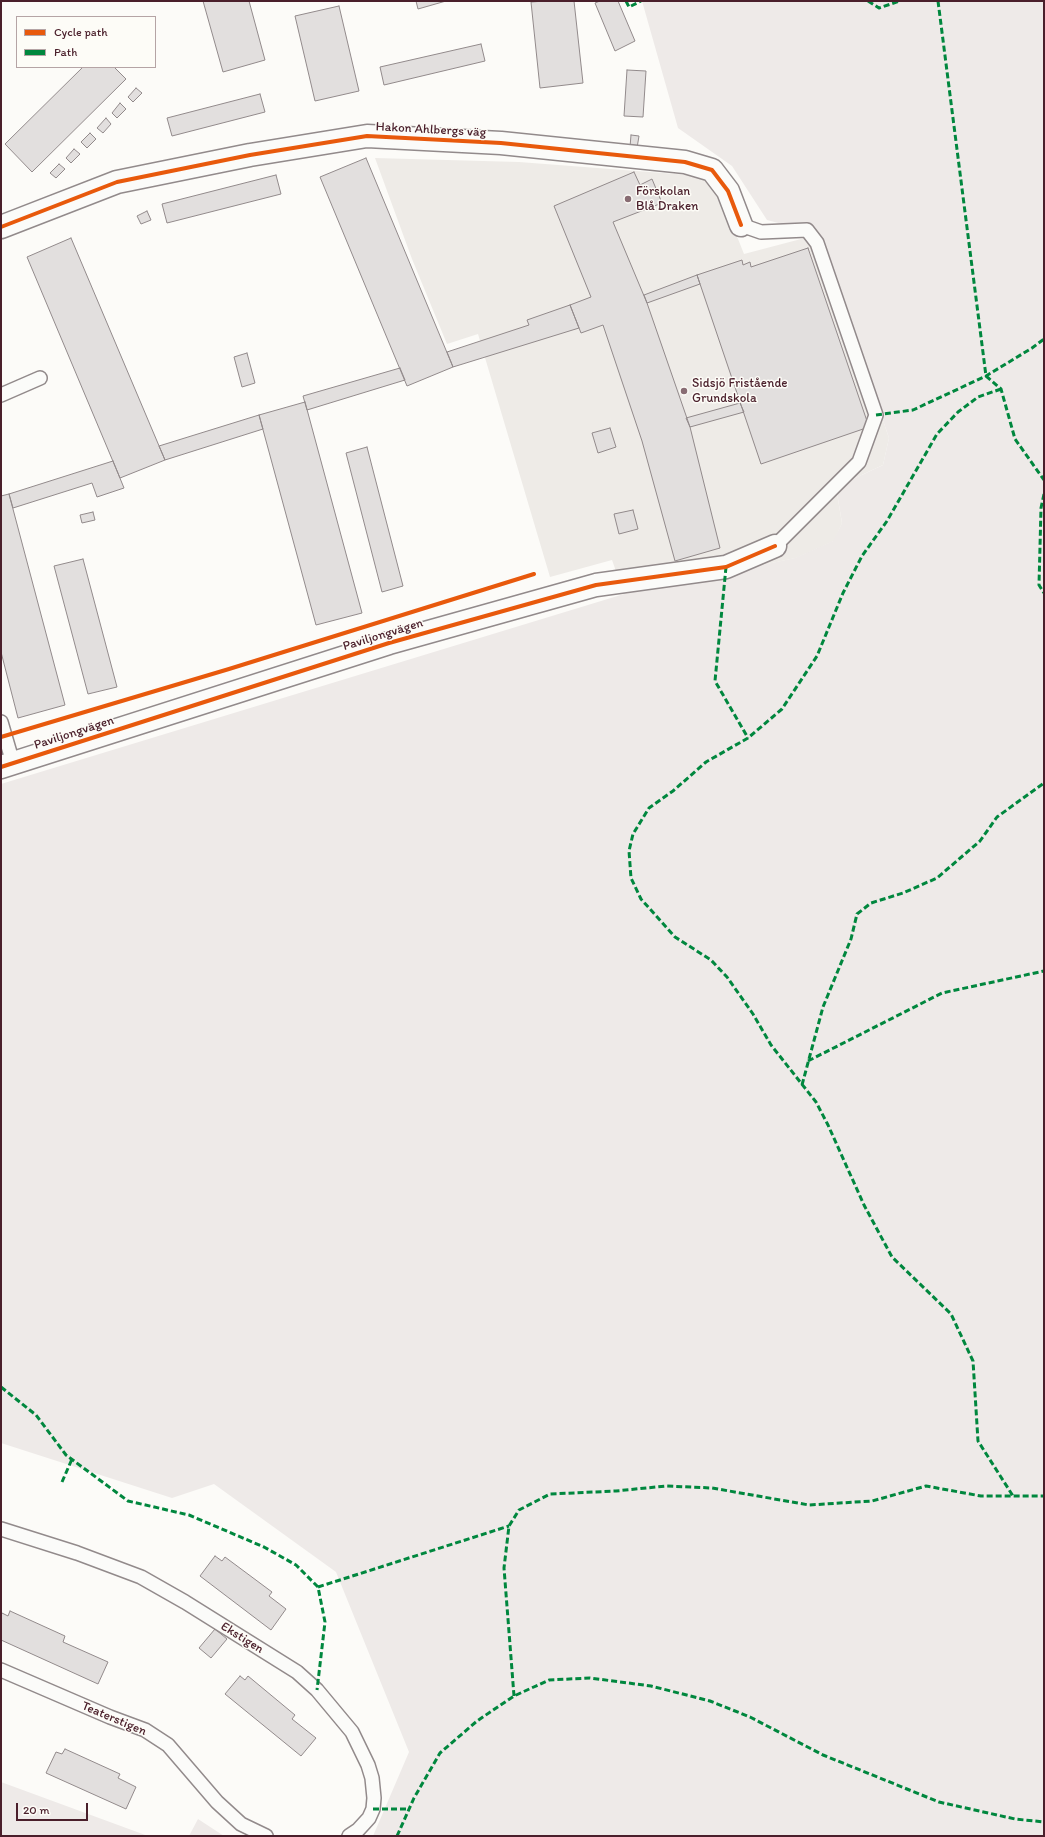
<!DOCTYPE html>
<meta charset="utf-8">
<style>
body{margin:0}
#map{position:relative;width:1045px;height:1837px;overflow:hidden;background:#fcfbf8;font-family:Itim,sans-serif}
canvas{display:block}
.frame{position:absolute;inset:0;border:2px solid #4a1f2b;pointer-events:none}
.legend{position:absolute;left:16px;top:16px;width:140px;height:52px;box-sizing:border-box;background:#fdfcf7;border:1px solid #b5a4a5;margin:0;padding:5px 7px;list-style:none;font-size:12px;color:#4a1f2b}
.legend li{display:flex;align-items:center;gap:8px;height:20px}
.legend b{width:20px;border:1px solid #b5a4a5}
.scale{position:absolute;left:16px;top:1803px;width:72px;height:18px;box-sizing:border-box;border:2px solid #4a1f2b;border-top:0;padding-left:5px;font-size:12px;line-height:14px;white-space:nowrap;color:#4a1f2b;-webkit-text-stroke:3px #fdfcf7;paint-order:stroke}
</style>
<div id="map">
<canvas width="1045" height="1837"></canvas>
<div class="frame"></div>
<ul class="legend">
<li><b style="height:5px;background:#e8590c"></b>Cycle path</li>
<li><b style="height:5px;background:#00873e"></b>Path</li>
</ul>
<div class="scale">20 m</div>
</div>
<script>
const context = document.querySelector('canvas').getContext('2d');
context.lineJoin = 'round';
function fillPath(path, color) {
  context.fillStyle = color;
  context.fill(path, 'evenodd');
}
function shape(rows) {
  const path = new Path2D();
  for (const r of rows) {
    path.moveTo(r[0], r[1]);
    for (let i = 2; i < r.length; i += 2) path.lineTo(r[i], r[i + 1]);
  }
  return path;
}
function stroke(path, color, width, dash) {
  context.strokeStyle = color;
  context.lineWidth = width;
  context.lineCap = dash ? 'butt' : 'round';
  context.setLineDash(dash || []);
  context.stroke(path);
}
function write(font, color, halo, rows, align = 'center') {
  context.font = font + ' Itim,sans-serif';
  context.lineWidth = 3;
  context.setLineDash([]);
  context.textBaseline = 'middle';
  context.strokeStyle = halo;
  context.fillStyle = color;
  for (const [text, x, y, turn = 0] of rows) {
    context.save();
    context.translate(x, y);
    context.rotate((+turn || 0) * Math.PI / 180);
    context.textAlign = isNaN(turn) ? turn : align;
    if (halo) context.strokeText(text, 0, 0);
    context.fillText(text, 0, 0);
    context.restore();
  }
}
fillPath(shape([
 [375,158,519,162,702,176,717,186,744,254,820,234,889,438,883,465,836,487,842,523,834,541,796,558,624,594,612,560,550,577,478,334,447,344,412,259]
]), '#eeebe7');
fillPath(shape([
 [642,1,1044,1,1044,1836,373,1836,409,1752,336,1572,214,1484,172,1498,1,1443,1,784,624,594,795,558,833,541,842,523,836,487,883,465,889,438,820,234,767,220,732,166,678,128],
 [1,1782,148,1836,1,1836],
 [198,1819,224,1836,189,1836]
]), '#eeeae8');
const building = shape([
 [203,1,249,1,265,60,223,72,203,1],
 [416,1,446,1,418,9,416,1],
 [545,1,574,1,583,83,540,88,531,2,545,1],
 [600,1,618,1,635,41,615,51,595,3,600,1],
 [339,6,359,91,315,101,295,16,339,6],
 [481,44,485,61,384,85,380,67,481,44],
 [83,67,114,67,126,79,32,172,5,144,83,67],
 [627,70,646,71,643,117,624,116,627,70],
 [136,88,142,93,133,102,128,97,136,88],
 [260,94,265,112,172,136,167,118,260,94],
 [120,103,126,109,117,118,112,113,120,103],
 [106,118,111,124,103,133,97,128,106,118],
 [90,133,96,139,87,148,81,142,90,133],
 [631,135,639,136,637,148,630,147,631,135],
 [74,149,80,154,71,163,66,158,74,149],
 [366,158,453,367,407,386,320,177,366,158],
 [59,164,65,169,56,178,50,173,59,164],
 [634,172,640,185,652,179,662,203,613,222,647,303,690,427,720,548,675,561,642,441,603,325,581,333,570,305,591,297,554,206,634,172],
 [276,175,281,194,167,223,162,204,276,175],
 [147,211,151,220,141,224,137,216,147,211],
 [71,238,165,460,120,478,27,257,71,238],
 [808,248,869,427,761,464,697,275,742,260,743,265,750,262,751,267,808,248],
 [697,275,700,284,647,303,644,295,697,275],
 [570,305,579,328,453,367,447,352,529,325,527,320,570,305],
 [247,353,255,383,242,387,234,357,247,353],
 [400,368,405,380,307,410,303,396,400,368],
 [305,402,362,613,316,625,259,415,305,402],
 [740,403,744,412,690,427,686,418,740,403],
 [259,415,263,429,165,460,159,446,259,415],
 [610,428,616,447,598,453,592,433,610,428],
 [367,447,403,586,382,592,346,453,367,447],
 [113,461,124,488,97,497,92,483,13,508,9,494,113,461],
 [9,494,65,705,18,718,1,652,1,496,9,494],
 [633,510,638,529,619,534,614,514,633,510],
 [93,512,95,520,82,523,80,515,93,512],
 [83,559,117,687,88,694,54,566,83,559],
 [215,1556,222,1561,225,1557,272,1592,269,1596,286,1609,271,1630,200,1576,215,1556],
 [10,1611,65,1636,63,1642,108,1662,98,1684,1,1640,1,1615,2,1613,8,1616,10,1611],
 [215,1629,227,1639,211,1658,199,1648,215,1629],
 [240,1676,245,1680,248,1676,295,1715,292,1719,316,1738,301,1756,225,1694,240,1676],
 [65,1749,120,1774,118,1778,136,1787,126,1809,46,1773,56,1752,62,1754,65,1749]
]);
fillPath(building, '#e2dfde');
stroke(building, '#928a8b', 1);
const service = shape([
 [741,225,761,232,807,230,817,243,876,415,859,462,775,546],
 [1,395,40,378],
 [1,722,13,763],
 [1,1529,77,1553,141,1577,185,1602,297,1672,317,1690,352,1732,368,1765,372,1778,374,1798,373,1809,369,1818,358,1830,349,1836],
 [1,1670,110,1717,145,1730,168,1745,217,1802,241,1824,266,1836]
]);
const minor = shape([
 [1,227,117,182,250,155,367,136,501,143,685,162,712,170,728,191,741,225],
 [1,767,389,643,596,585,726,567,775,546]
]);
stroke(service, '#928a8b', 16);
stroke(minor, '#928a8b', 25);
stroke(service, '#fbfbf9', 13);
stroke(minor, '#fbfbf9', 22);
stroke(shape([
 [626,1,629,7,641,1],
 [868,1,879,8,900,1],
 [938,1,986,376,1001,389,1015,439,1044,480],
 [1001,389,978,397,958,412,937,434,887,521,862,556,843,593,817,656,782,709,748,738,706,762,673,791,649,808,633,834,629,851,631,878,641,899,675,937,711,960,727,977,753,1014,771,1045,816,1102,828,1125,864,1205,892,1257,951,1314,973,1361,978,1441,1013,1496],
 [876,415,913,410,986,376,1032,348,1044,339],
 [1044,494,1041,508,1039,585,1044,593],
 [726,567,715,681,748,738],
 [808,1061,942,993,1044,971],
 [802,1085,823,1007,851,939,857,914,871,903,903,893,937,878,980,841,997,817,1044,783],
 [1,1387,36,1415,66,1455,128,1501,189,1515,264,1547,296,1565,318,1587,325,1622,317,1690],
 [62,1482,72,1459],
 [318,1587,509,1526],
 [514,1696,504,1568,509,1526,519,1510,550,1494,616,1491,666,1486,712,1488,809,1505,872,1501,926,1486,981,1496,1044,1496],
 [373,1809,409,1809],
 [397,1836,414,1798,440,1753,477,1721,514,1696,549,1680,590,1678,651,1686,710,1701,750,1717,823,1755,939,1802,1015,1819,1044,1822]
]), '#00873e', 3, [6, 3]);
stroke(shape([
 [1,227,117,182,250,155,367,136,501,143,685,162,712,170,728,191,741,225],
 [1,737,229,669,534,574],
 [1,767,389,643,596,585,726,567,775,546]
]), '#e8590c', 4);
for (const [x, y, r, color] of [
 [628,199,4,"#886c73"],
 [684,391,4,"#886c73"]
]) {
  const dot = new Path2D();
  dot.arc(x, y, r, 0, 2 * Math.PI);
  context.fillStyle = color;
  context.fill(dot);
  stroke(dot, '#fdfcf7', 1.5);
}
write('13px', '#4a1f2b', '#fdfcf7', [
 ["Hakon Ahlbergs väg",431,130,3],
 ["Paviljongvägen",383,635,-17],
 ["Paviljongvägen",74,733,-18],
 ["Ekstigen",242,1638,32],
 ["Teaterstigen",114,1719,23]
]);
write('13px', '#4a1f2b', '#fdfcf7', [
 ["Förskolan",636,192],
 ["Blå Draken",636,207],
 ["Sidsjö Fristående",692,384],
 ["Grundskola",692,399]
], 'left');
</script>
